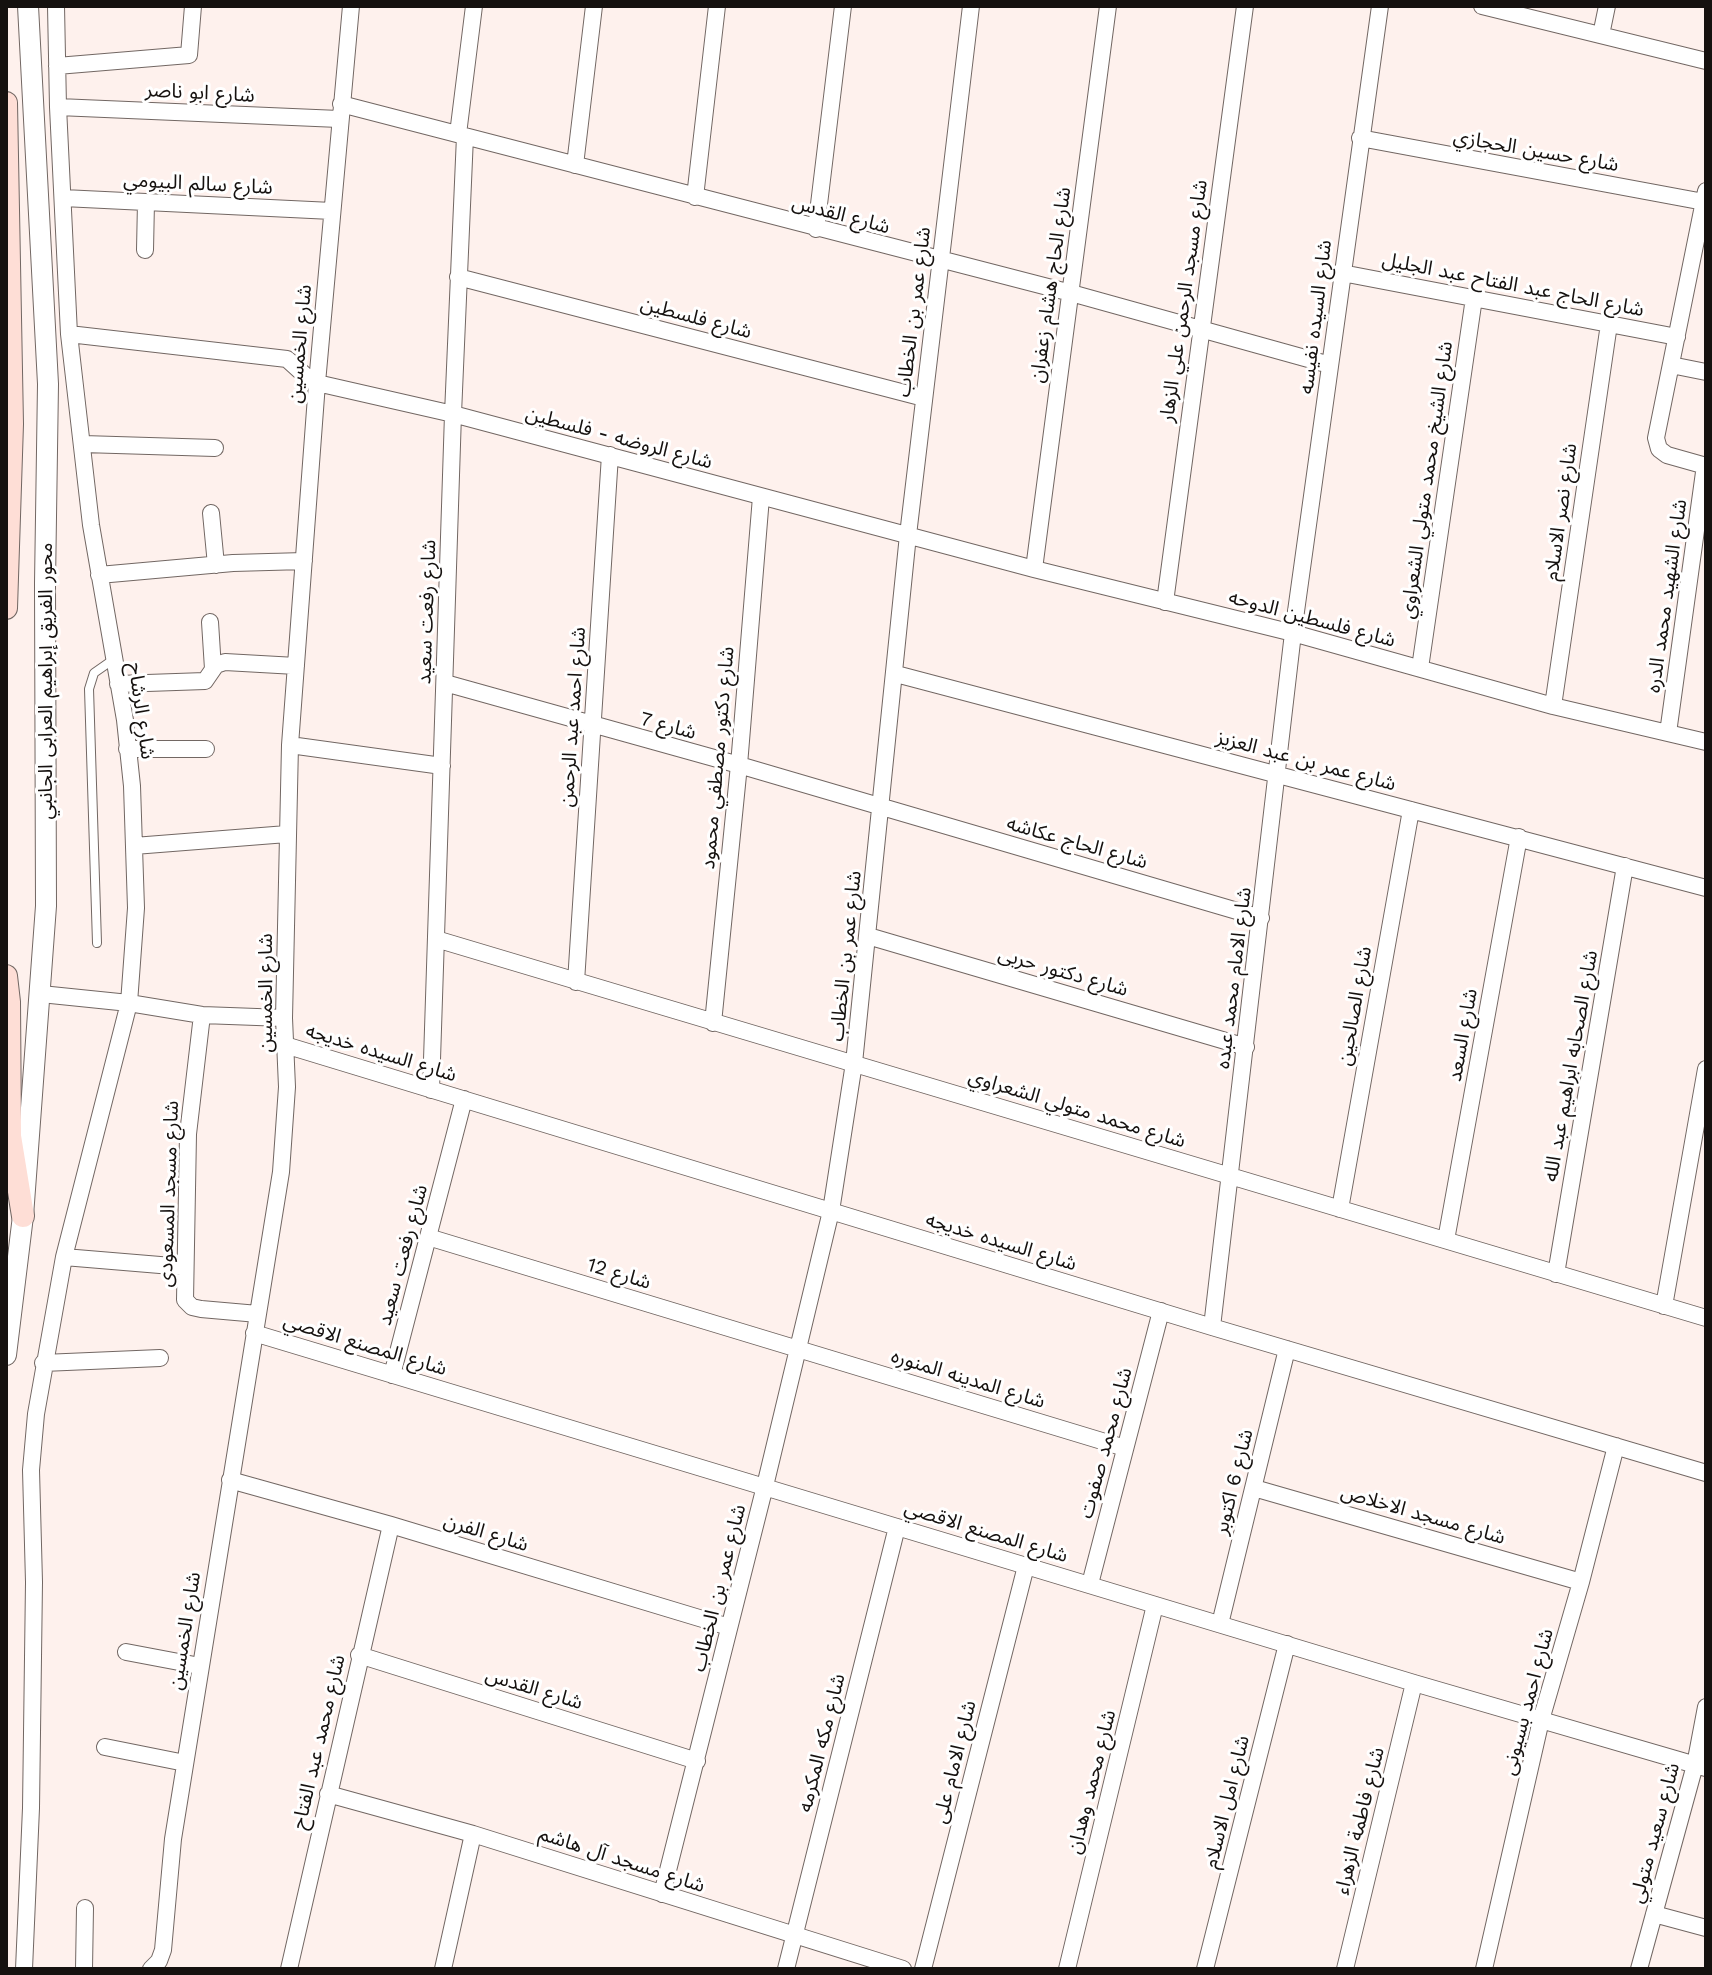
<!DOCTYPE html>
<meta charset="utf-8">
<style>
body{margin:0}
#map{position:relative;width:1712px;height:1975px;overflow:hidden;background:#fef1ed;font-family:"Work Sans",sans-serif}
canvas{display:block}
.frame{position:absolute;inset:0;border:8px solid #15110f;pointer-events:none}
</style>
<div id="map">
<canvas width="1712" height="1975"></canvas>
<div class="frame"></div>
</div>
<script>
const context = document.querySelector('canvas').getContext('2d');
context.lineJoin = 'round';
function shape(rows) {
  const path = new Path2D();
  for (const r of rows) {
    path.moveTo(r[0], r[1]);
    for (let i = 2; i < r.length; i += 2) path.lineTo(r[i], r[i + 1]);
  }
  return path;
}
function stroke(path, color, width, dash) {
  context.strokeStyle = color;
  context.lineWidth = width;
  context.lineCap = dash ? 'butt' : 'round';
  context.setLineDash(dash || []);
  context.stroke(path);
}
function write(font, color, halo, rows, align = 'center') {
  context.font = font + ' "Work Sans","Noto Sans Arabic",sans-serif';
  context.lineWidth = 6;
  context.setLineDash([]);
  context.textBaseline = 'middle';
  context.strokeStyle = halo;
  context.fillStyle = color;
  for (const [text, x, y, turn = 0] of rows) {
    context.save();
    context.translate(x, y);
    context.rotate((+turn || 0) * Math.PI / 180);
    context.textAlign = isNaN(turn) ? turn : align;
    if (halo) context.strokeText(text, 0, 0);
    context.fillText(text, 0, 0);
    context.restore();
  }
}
const service = shape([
 [97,943,89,689,94,673,114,659]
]);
const minor = shape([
 [1482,6,1706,61],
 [1601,35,1607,6],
 [57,66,189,55,193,6],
 [341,104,1071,293,1330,365],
 [58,107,339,119],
 [458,134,474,6],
 [1360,138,1704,202],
 [575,165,594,6],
 [1706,191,1656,438,1659,449,1667,455,1706,466],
 [695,197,717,6],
 [63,198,332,211],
 [816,229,843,6],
 [145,250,146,202],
 [1342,273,1677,337],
 [458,277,924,398],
 [69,334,287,359,309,379,317,383,453,414,1034,569,1293,633,1553,706,1706,742],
 [1671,365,1706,372],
 [83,444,215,448],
 [211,513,216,565],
 [1034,569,1108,6],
 [99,575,233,563,304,561],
 [1165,602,1245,6],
 [210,622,213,669],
 [1420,668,1474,298],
 [896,674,1706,888],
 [445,683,739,765,1261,918],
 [118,684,205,681,216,665,225,662,296,666],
 [1553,706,1609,324],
 [1668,733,1705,465],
 [290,745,442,766],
 [127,749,206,749],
 [134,846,287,834],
 [868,936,1246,1047],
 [436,939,1706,1318],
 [576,982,610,455],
 [41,994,129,1003,202,1015,284,1018],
 [202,1015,188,1134,185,1300,192,1307,201,1309,258,1314],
 [713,1023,739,765,761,497],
 [285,1045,1212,1327,1706,1473],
 [431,1090,453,414,465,136],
 [1340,1209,1411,810],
 [428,1237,1125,1448],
 [1446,1240,1519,837],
 [64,1257,184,1267],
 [1556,1274,1625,866],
 [1664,1306,1706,1069],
 [1212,1327,1293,633,1380,6],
 [254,1333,1414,1683,1706,1768],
 [43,1363,160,1358],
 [392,1375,464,1099],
 [230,1480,391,1525,729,1627],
 [1254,1488,1581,1582],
 [1090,1584,1161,1311],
 [1220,1624,1287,1349],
 [126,1652,200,1666],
 [359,1655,697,1761],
 [105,1747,185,1763],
 [328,1794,473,1834,903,1969],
 [662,1894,765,1486,831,1211,854,1063,908,535,971,6],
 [1654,1914,1706,1928],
 [24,1969,31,1808,34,1582,31,1470,36,1414,64,1257,129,1003,136,908,132,786,125,720,91,525,69,334,58,107,56,6],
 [84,1969,85,1908],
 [151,1969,159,1961,163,1950,173,1839,281,1172,287,1087,284,1018,290,745,317,383,351,6],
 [289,1969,391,1525],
 [443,1969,473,1834],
 [786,1969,897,1527],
 [923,1969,1026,1566],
 [1067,1969,1155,1605],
 [1205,1969,1287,1644],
 [1345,1969,1414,1683],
 [1484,1969,1541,1720,1581,1582,1616,1446],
 [1639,1969,1695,1765,1706,1707]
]);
const tertiary = shape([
 [6,1355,23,1216,46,906,45,583,48,384,28,6]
]);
const secondary = shape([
 [6,103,12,424,6,608],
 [6,976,9,1002,10,1136,23,1216]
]);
stroke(service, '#726763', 10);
stroke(minor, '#726763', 18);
stroke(tertiary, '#726763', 22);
stroke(secondary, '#726763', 24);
stroke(service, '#fff', 8);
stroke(minor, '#fff', 16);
stroke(tertiary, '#fff', 20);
stroke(secondary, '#feded6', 22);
write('20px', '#15110f', '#fff', [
 ["شارع ابو ناصر",200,93,3],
 ["شارع حسين الحجازي",1536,151,10],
 ["شارع سالم البيومي",198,184,3],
 ["شارع القدس",841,215,15],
 ["شارع الحاج هشام زعفران",1051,285,-82],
 ["شارع الحاج عبد الفتاح عبد الجليل",1513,285,11],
 ["شارع مسجد الرحمن علي الزهار",1184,301,-82],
 ["شارع عمر بن الخطاب",914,312,-83],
 ["شارع السيده نفيسه",1316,317,-83],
 ["شارع فلسطين",696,318,15],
 ["شارع الخمسين",300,344,-85],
 ["شارع الروضه - فلسطين",619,438,15],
 ["شارع الشيخ محمد متولي الشعراوي",1427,480,-82],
 ["شارع نصر الاسلام",1561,512,-82],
 ["شارع الشهيد محمد الدره",1667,596,-82],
 ["شارع رفعت سعيد",427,612,-88],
 ["شارع فلسطين الدوحه",1312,619,15],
 ["محور الفريق إبراهيم العرابى الجانبي",46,681,-90],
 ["شارع الرشاح",141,711,82],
 ["شارع احمد عبد الرحمن",573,717,-86],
 ["شارع 7",668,726,15],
 ["شارع دكتور مصطفي محمود",718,758,-85],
 ["شارع عمر بن عبد العزيز",1306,761,15],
 ["شارع الحاج عكاشه",1077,843,16],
 ["شارع عمر بن الخطاب",846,956,-84],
 ["شارع دكتور حربى",1063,972,16],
 ["شارع الامام محمد عبده",1234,978,-83],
 ["شارع الخمسين",266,993,-90],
 ["شارع الصالحين",1355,1006,-80],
 ["شارع السعد",1463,1035,-80],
 ["شارع السيده خديجه",381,1053,17],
 ["شارع الصحابه ابراهيم عبد الله",1571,1066,-80],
 ["شارع محمد متولي الشعراوي",1077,1109,17],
 ["شارع مسجد المسعودى",169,1194,-88],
 ["شارع السيده خديجه",1001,1242,17],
 ["شارع رفعت سعيد",403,1255,-75],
 ["شارع 12",619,1274,17],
 ["شارع المصنع الاقصي",365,1345,17],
 ["شارع المدينه المنوره",968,1379,17],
 ["شارع محمد صفوت",1106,1443,-75],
 ["شارع 6 اكتوبر",1234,1482,-76],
 ["شارع مسجد الاخلاص",1423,1515,16],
 ["شارع المصنع الاقصي",986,1532,17],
 ["شارع الفرن",486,1533,17],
 ["شارع عمر بن الخطاب",719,1588,-76],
 ["شارع الخمسين",185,1631,-81],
 ["شارع القدس",534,1689,17],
 ["شارع احمد بسيونى",1528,1702,-75],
 ["شارع محمد عبد الفتاح",319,1742,-77],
 ["شارع مكه المكرمه",822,1743,-76],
 ["شارع الامام على",955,1762,-76],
 ["شارع محمد وهدان",1092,1782,-76],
 ["شارع امل الاسلام",1227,1802,-76],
 ["شارع فاطمة الزهراء",1360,1821,-76],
 ["شارع سعيد متولي",1655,1833,-75],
 ["شارع مسجد آل هاشم",622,1860,18]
]);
</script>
